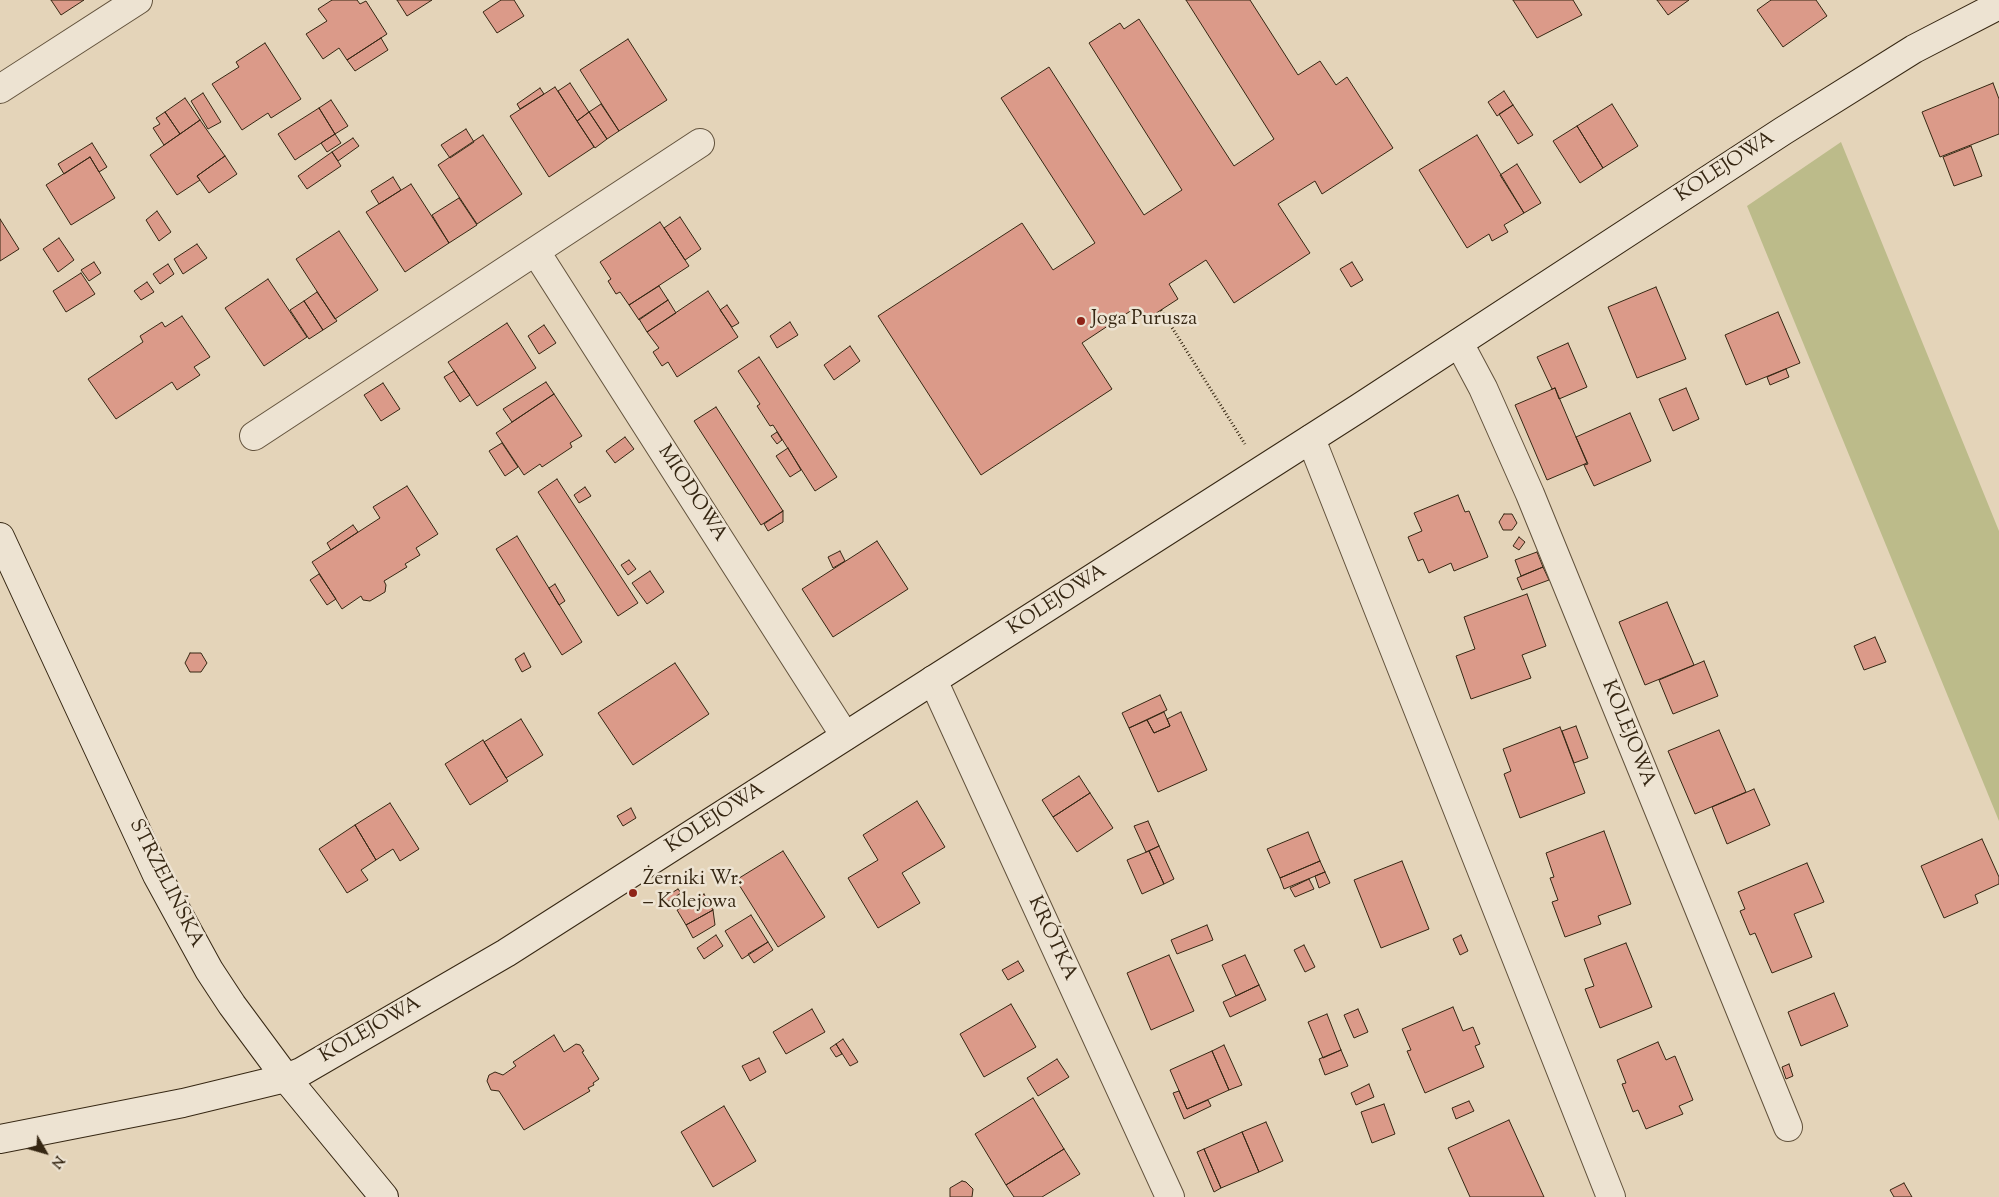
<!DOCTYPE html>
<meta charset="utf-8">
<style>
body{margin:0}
#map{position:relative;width:1999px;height:1197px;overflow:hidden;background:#e4d4b9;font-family:"Sorts Mill Goudy",serif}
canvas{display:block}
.north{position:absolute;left:20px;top:1127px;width:50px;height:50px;-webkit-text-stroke:4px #ede3d2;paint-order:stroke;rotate:128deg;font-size:14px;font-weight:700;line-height:20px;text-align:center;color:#362713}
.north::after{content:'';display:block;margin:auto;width:18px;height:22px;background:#362713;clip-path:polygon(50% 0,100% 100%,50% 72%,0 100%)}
</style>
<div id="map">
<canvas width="1999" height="1197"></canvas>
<div class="north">N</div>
</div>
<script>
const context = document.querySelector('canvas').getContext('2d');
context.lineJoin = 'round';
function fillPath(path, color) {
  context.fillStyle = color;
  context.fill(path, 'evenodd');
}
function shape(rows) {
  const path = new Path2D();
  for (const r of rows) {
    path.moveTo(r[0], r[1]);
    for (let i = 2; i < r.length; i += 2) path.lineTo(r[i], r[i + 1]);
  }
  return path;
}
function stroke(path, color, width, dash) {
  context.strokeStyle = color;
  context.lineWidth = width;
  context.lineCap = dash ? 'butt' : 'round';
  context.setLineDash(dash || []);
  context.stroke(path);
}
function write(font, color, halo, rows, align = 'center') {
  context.font = font + ' "Sorts Mill Goudy",serif';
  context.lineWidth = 5;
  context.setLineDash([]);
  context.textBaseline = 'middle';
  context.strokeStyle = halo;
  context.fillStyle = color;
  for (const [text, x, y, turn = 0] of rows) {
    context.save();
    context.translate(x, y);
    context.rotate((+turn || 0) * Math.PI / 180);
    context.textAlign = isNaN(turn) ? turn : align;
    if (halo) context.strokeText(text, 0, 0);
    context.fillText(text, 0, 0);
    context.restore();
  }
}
fillPath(shape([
 [1841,142,1999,531,1999,821,1747,206]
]), '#bcbb8a');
const building = shape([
 [51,0,84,0,61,15,51,0],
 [332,0,357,0,360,4,366,1,387,34,347,60,339,48,323,59,306,34,327,21,318,9,332,0],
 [397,0,432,0,407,16,397,0],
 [501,0,514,0,524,16,497,33,483,12,501,0],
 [1186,0,1250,0,1298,75,1320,61,1336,85,1347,77,1393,148,1322,194,1315,181,1278,204,1310,253,1234,303,1206,260,1169,284,1178,299,1144,321,1135,308,1082,343,1112,389,981,475,878,316,1022,223,1053,270,1095,243,1001,98,1049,67,1144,215,1182,190,1089,43,1120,23,1124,29,1139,19,1234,166,1274,139,1186,0],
 [1513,0,1573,0,1582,15,1537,38,1513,0],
 [1657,0,1689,0,1668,15,1657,0],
 [1771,0,1816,0,1827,16,1783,47,1757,10,1771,0],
 [381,38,388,50,355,71,347,60,381,38],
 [628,39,667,100,619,131,580,70,628,39],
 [265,43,301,99,271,118,268,113,242,130,212,84,239,67,236,62,265,43],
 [570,83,589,112,577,121,558,91,570,83],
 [1993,83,1999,99,1999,134,1940,157,1922,112,1993,83],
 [555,87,594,147,549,177,510,116,555,87],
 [540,88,544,94,520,109,517,104,540,88],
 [1504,91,1513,105,1497,116,1488,102,1504,91],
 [203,93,221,122,208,129,191,101,203,93],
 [185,98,200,120,180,134,165,112,185,98],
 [331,100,348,126,335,134,319,108,331,100],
 [601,104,619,131,607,139,589,112,601,104],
 [1612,104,1638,146,1603,168,1577,126,1612,104],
 [1513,105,1533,135,1518,144,1499,114,1513,105],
 [319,108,335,134,295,160,278,134,319,108],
 [165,112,180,134,164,145,153,128,160,124,156,118,165,112],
 [589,112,607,139,595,148,577,121,589,112],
 [200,120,225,156,197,176,200,180,177,195,150,155,200,120],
 [1577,126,1603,168,1580,183,1553,141,1577,126],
 [466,129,474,142,450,158,441,145,466,129],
 [335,134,341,143,327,152,321,143,335,134],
 [483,135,522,194,477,224,438,165,483,135],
 [1477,135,1524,213,1504,225,1508,232,1492,241,1489,234,1467,248,1419,170,1477,135],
 [353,138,359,146,338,161,332,152,353,138],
 [92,143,107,167,99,172,90,157,64,174,58,164,92,143],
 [1971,146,1982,176,1954,186,1943,157,1971,146],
 [332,152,341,166,307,189,298,176,332,152],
 [225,156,237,174,209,193,197,176,225,156],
 [90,157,115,198,71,225,46,185,90,157],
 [1517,164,1541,203,1524,213,1500,175,1517,164],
 [393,177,401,190,379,204,371,191,393,177],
 [411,184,449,243,405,272,366,212,411,184],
 [459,198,477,225,449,243,432,215,459,198],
 [157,211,171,232,159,241,146,220,157,211],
 [680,217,701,249,685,260,664,228,680,217],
 [0,219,19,249,0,261,0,219],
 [660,222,689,266,629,305,620,292,616,294,608,281,611,279,600,262,660,222],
 [339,231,378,290,335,319,296,259,339,231],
 [59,238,74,260,58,272,43,249,59,238],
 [197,244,207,258,183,274,174,259,197,244],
 [94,262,101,273,89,281,81,270,94,262],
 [1352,262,1363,280,1351,287,1340,269,1352,262],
 [168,264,174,274,160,284,153,274,168,264],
 [81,273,95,294,66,312,53,291,81,273],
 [268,279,307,337,264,366,225,308,268,279],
 [147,282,154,292,141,300,134,291,147,282],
 [659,286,668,300,639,320,629,305,659,286],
 [1656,287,1686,359,1637,378,1608,307,1656,287],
 [708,291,738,337,677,377,668,362,662,366,653,352,659,348,647,332,708,291],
 [317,292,337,321,323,330,304,301,317,292],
 [668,300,676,313,647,332,639,319,668,300],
 [304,301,323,330,309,339,290,310,304,301],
 [727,305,739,323,732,327,720,310,727,305],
 [1778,312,1800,363,1746,385,1725,335,1778,312],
 [182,316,210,357,194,367,200,375,177,390,172,382,116,419,88,379,143,342,140,336,162,322,165,327,182,316],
 [790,322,798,335,777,348,770,336,790,322],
 [507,323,536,368,477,406,448,362,507,323],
 [544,325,556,343,539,354,528,336,544,325],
 [1568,343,1587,387,1559,399,1555,388,1552,389,1537,357,1568,343],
 [850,346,860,361,834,380,824,365,850,346],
 [759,357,837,477,815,491,773,425,770,426,757,406,760,404,738,371,759,357],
 [1786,369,1789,377,1770,385,1767,377,1786,369],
 [454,371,470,395,460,402,444,377,454,371],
 [546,382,554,394,512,422,503,409,546,382],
 [383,383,400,409,381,421,364,395,383,383],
 [1555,388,1587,463,1547,480,1515,405,1555,388],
 [1686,388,1699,419,1673,431,1659,399,1686,388],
 [554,394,582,436,570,443,572,447,542,467,540,464,524,475,496,433,554,394],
 [716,407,783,511,761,525,694,421,716,407],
 [1630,413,1651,461,1594,486,1584,465,1588,464,1576,437,1630,413],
 [777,432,782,440,777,444,771,436,777,432],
 [625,437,634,449,615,463,606,451,625,437],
 [502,443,518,467,505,476,489,451,502,443],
 [788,448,801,470,790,477,776,456,788,448],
 [557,479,638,603,618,616,538,492,557,479],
 [407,486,438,534,416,548,420,555,405,564,407,567,384,581,386,585,385,592,370,601,363,600,361,596,342,609,312,562,380,518,373,507,407,486],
 [585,487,591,496,579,503,574,495,585,487],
 [1458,495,1465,512,1469,511,1488,557,1454,571,1451,563,1429,573,1423,559,1418,561,1408,537,1422,531,1414,513,1458,495],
 [783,511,783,522,768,531,764,524,783,511],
 [1504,514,1512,514,1517,523,1512,530,1503,530,1499,522,1504,514],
 [353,525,358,532,331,550,327,543,353,525],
 [517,536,582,642,562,655,496,549,517,536],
 [1519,537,1525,542,1519,550,1513,546,1519,537],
 [877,541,908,589,833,637,802,589,877,541],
 [840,551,845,561,833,568,828,557,840,551],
 [1537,552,1543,567,1521,576,1515,560,1537,552],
 [629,560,636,569,628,575,621,565,629,560],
 [1543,567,1549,580,1522,590,1517,578,1543,567],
 [650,571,664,592,647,604,632,583,650,571],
 [319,574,336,599,327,605,310,580,319,574],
 [555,584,565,601,559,605,549,588,555,584],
 [1527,594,1546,646,1522,655,1531,678,1471,699,1456,656,1475,649,1464,617,1527,594],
 [1667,602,1694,665,1645,685,1619,622,1667,602],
 [1875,637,1886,662,1864,670,1854,646,1875,637],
 [190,653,201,653,207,663,201,672,190,672,185,663,190,653],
 [524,653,531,667,522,672,515,659,524,653],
 [1704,661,1718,696,1673,714,1659,680,1704,661],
 [675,663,709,714,633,765,598,713,675,663],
 [1160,695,1167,710,1129,728,1122,713,1160,695],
 [1164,712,1170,726,1154,733,1147,720,1164,712],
 [1181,712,1207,770,1158,792,1129,728,1147,720,1154,733,1170,726,1167,719,1181,712],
 [521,719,543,755,506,778,484,742,521,719],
 [1576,726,1588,758,1574,763,1562,731,1576,726],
 [1560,727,1585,793,1520,818,1504,774,1511,771,1503,749,1560,727],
 [1719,730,1746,792,1695,814,1668,751,1719,730],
 [483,740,508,781,470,805,445,764,483,740],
 [1079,776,1090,793,1053,817,1042,800,1079,776],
 [1754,789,1770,825,1727,844,1712,807,1754,789],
 [1090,793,1113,828,1077,852,1053,817,1090,793],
 [917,801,945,847,902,873,920,903,878,928,848,878,878,860,863,835,917,801],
 [390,803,419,849,400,861,393,849,376,860,355,825,390,803],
 [631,808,636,818,623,826,617,816,631,808],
 [1148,821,1159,846,1146,852,1134,826,1148,821],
 [355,825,376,860,361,870,368,880,347,893,319,849,355,825],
 [1604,831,1631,904,1598,916,1601,924,1565,937,1552,902,1558,900,1550,878,1554,877,1546,853,1604,831],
 [1308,832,1320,861,1280,878,1267,849,1308,832],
 [1982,839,1999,877,1999,884,1975,895,1978,903,1944,918,1921,866,1982,839],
 [1159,846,1174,879,1164,884,1149,851,1159,846],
 [783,851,825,917,778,947,736,880,783,851],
 [1149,851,1164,884,1142,894,1127,860,1149,851],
 [1320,861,1325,872,1284,889,1280,878,1320,861],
 [1402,861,1429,929,1381,948,1354,880,1402,861],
 [1807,863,1824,902,1794,914,1812,957,1772,973,1755,933,1750,935,1740,911,1745,909,1738,892,1807,863],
 [1325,872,1330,883,1319,888,1315,876,1325,872],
 [1309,879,1314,889,1295,897,1290,888,1309,879],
 [678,889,681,893,664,904,662,899,678,889],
 [704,894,713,910,686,925,677,910,704,894],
 [713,910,715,925,693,938,686,925,713,910],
 [751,915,768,942,742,959,725,931,751,915],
 [1207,925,1213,940,1177,954,1171,940,1207,925],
 [716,935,723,946,704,959,697,948,716,935],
 [1461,935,1468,951,1460,955,1453,939,1461,935],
 [768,942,773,950,754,963,748,954,768,942],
 [1626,943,1652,1007,1600,1028,1585,989,1594,986,1584,959,1626,943],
 [1304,945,1315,967,1305,972,1294,950,1304,945],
 [1169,955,1194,1011,1151,1030,1127,973,1169,955],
 [1245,955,1259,985,1236,996,1222,965,1245,955],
 [1018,961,1024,971,1008,980,1002,970,1018,961],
 [1259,985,1266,1000,1230,1017,1223,1002,1259,985],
 [1834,993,1848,1026,1801,1046,1788,1012,1834,993],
 [1011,1004,1036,1047,984,1077,960,1034,1011,1004],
 [1453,1007,1463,1031,1473,1027,1480,1044,1475,1046,1484,1067,1425,1093,1407,1051,1411,1050,1402,1029,1453,1007],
 [812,1009,825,1032,786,1054,773,1032,812,1009],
 [1358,1009,1368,1032,1354,1038,1344,1015,1358,1009],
 [1327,1014,1341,1050,1323,1058,1308,1022,1327,1014],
 [554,1035,564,1052,576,1044,580,1045,584,1051,582,1052,599,1079,593,1083,594,1085,588,1088,590,1091,524,1130,499,1091,491,1090,487,1081,489,1075,495,1072,503,1075,516,1066,513,1062,554,1035],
 [843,1039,858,1062,850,1066,836,1044,843,1039],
 [1658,1042,1666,1060,1675,1056,1693,1100,1679,1106,1683,1114,1646,1129,1638,1110,1633,1112,1622,1084,1626,1083,1617,1060,1658,1042],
 [836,1044,842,1054,836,1057,830,1048,836,1044],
 [1224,1045,1242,1085,1229,1090,1212,1051,1224,1045],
 [1341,1050,1348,1066,1325,1075,1319,1059,1341,1050],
 [1212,1051,1229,1090,1187,1109,1170,1070,1212,1051],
 [759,1058,766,1072,750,1081,742,1066,759,1058],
 [1057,1059,1069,1077,1038,1096,1027,1078,1057,1059],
 [1789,1064,1793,1076,1786,1079,1782,1067,1789,1064],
 [1369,1084,1374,1097,1356,1105,1351,1093,1369,1084],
 [1179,1091,1187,1109,1208,1100,1211,1106,1184,1119,1173,1093,1179,1091],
 [1033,1098,1064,1149,1006,1185,975,1134,1033,1098],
 [1469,1101,1474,1111,1456,1119,1452,1108,1469,1101],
 [1384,1104,1395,1134,1372,1143,1361,1112,1384,1104],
 [724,1106,756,1161,713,1187,681,1132,724,1106],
 [1509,1120,1544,1197,1470,1197,1448,1148,1509,1120],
 [1266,1122,1283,1161,1259,1172,1242,1132,1266,1122],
 [1242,1132,1259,1172,1221,1188,1204,1149,1242,1132],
 [1064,1149,1080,1174,1042,1197,1014,1197,1006,1185,1064,1149],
 [1204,1149,1221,1188,1214,1192,1197,1152,1204,1149],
 [962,1181,966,1182,973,1189,972,1197,950,1197,950,1188,962,1181],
 [1904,1183,1912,1197,1894,1197,1890,1190,1904,1183]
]);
fillPath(building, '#db9a89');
stroke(building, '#362713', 1);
const street = shape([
 [0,89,138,0],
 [536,252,845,736],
 [1459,343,1483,388,1530,494,1788,1127],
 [254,436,700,143],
 [1311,439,1611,1197],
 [933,680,1170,1197]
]);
const secondary = shape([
 [0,537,157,875,209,970,232,1005,286,1078,384,1197],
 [0,1139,183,1103,286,1078,301,1072,506,953,1359,408,1783,131,1914,49,1999,5]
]);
stroke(street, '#62523c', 30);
stroke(secondary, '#362713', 30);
stroke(shape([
 [1161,310,1245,444]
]), '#362713', 3, [1, 2.5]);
stroke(street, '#ede3d2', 28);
stroke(secondary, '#ede3d2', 28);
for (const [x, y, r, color] of [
 [1081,321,5,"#8f2418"],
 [633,893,5,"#8f2418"]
]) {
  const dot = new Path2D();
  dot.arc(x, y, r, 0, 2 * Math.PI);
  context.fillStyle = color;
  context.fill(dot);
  stroke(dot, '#ede3d2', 2);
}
write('20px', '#362713', '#ede3d2', [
 ["KOLEJOWA",1726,168,-33],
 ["MIODOWA",691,494,57],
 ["KOLEJOWA",1058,601,-33],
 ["KOLEJOWA",1627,734,68],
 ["KOLEJOWA",716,819,-33],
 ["STRZELIŃSKA",165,884,63],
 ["KRÓTKA",1051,939,65],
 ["KOLEJOWA",371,1031,-30]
]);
write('20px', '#362713', '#ede3d2', [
 ["Joga Purusza",1091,321],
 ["Żerniki Wr.",643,881],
 ["– Kolejowa",643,904]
], 'left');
</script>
